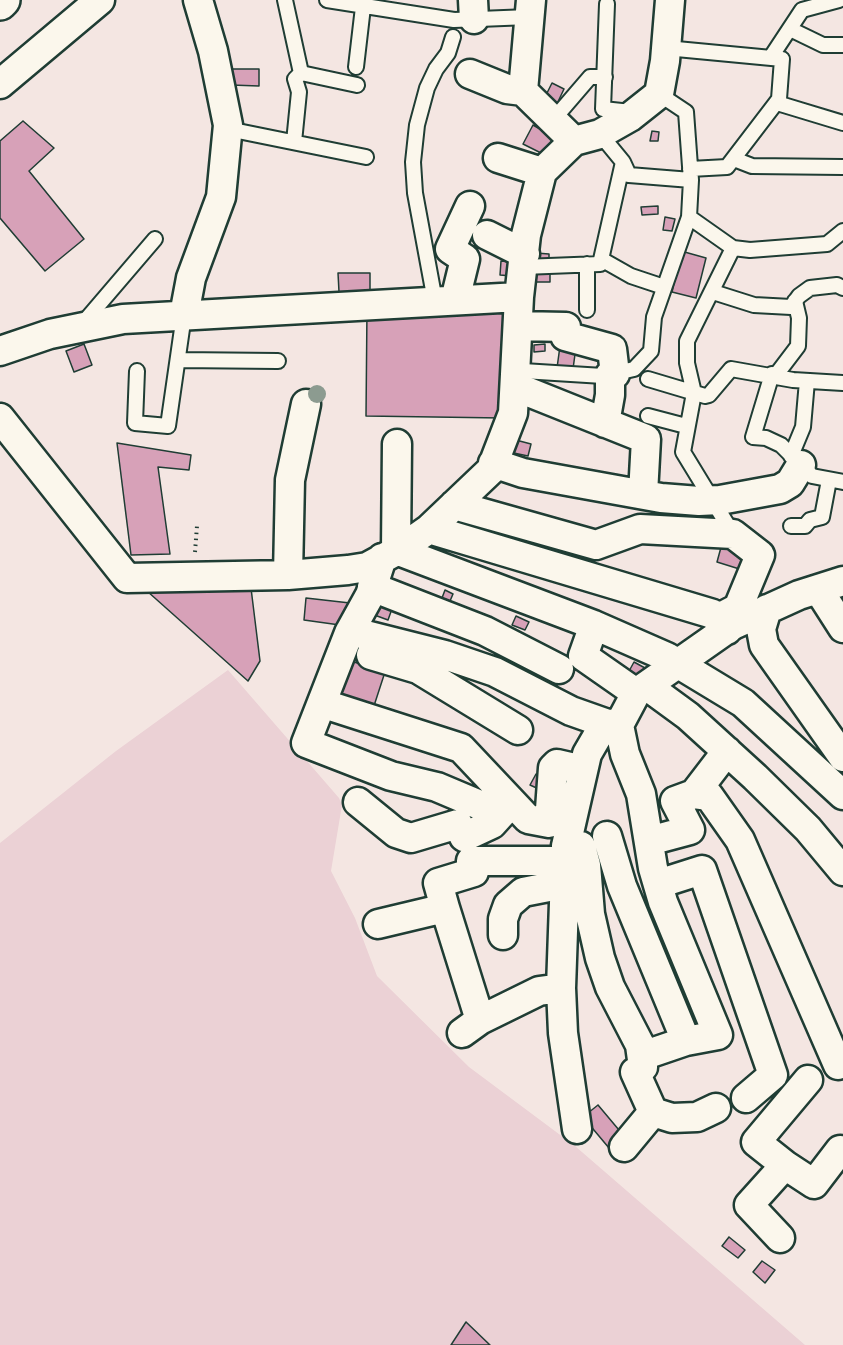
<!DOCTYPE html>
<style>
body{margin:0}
canvas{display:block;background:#f4e6e2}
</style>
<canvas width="843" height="1345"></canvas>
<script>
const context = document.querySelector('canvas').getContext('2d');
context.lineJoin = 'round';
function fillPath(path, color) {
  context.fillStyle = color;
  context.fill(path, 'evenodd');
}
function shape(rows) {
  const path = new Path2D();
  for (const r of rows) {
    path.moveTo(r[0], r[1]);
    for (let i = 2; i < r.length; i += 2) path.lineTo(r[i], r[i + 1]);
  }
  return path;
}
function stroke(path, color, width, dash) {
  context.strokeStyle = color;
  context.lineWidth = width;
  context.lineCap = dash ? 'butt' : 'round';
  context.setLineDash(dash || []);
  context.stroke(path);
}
fillPath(shape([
 [228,670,339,798,342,805,331,871,355,918,377,976,469,1067,575,1146,805,1345,0,1345,0,843,116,751]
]), '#ebd1d5');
const building = shape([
 [232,69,259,69,259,86,231,85,232,69],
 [552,83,564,89,556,106,544,99,552,83],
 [23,121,54,148,29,171,84,239,45,271,0,218,0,141,23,121],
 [533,125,557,139,549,157,523,144,533,125],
 [652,131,659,132,658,141,650,141,652,131],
 [658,206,658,214,642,215,641,207,658,206],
 [665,217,675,219,672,231,663,230,665,217],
 [681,251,706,258,696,298,672,292,681,251],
 [536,253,549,254,549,262,536,262,536,253],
 [501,261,513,262,512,276,500,275,501,261],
 [537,272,550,272,550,282,536,282,537,272],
 [338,273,370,273,370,292,339,292,338,273],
 [509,305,502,418,366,416,367,308,509,305],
 [84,344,92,365,74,372,66,351,84,344],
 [545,344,545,351,534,352,534,345,545,344],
 [560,346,576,347,573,369,557,368,560,346],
 [512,439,531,444,528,456,509,452,512,439],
 [117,443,191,455,189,470,158,467,170,554,131,555,117,443],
 [723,540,754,555,749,572,717,562,723,540],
 [250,580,260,661,248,681,138,583,250,580],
 [445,590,453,594,450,601,442,598,445,590],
 [306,598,350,603,347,626,304,620,306,598],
 [374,599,393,606,388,620,369,613,374,599],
 [516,616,529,622,525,630,512,625,516,616],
 [348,660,385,672,371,715,333,701,348,660],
 [634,662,645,668,639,680,628,673,634,662],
 [536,774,546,779,541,790,530,785,536,774],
 [598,1105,624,1136,609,1148,583,1117,598,1105],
 [729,1237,745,1250,738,1258,722,1246,729,1237],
 [762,1261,775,1270,765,1283,753,1272,762,1261],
 [466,1322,490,1345,451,1345,466,1322]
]);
fillPath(building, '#d7a1b8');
stroke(building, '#1f3d34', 1.5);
const service = shape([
 [285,0,301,73,357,85],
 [327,0,454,20,529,17],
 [607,4,603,109,631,112],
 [790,29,823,45,843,45],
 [666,48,782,59,779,99,727,167,690,169],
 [771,57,802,10,839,0],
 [356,67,363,7],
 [777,103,843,123],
 [553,120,590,77,605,77],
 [228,129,366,157],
 [294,142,299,92,295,79,301,73],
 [734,159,752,166,843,167],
 [623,162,629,175,691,180,686,112,659,94],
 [689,217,733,248,750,250,827,244,843,231],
 [733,248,687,341,687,363,694,393,683,452,733,534],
 [601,259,631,276,664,287],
 [587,264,587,310],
 [523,267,600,264,623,162,600,134],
 [713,292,754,305,791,307,799,296,810,288,837,285,843,288],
 [435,301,415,193,413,162,417,125,427,88,436,69,448,53,453,37],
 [84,322,155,239],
 [178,360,278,361],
 [516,368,523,371,603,376,634,369,651,351,654,317,689,217,691,180],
 [137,371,135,423,168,426,184,315],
 [772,374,753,437,766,438,781,445,812,476,843,482],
 [776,375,798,346,799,318,795,301],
 [648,379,705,396,709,395,731,369,793,380,843,383],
 [648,416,686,426],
 [791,456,803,427,807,381],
 [791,526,805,526,810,520,822,517,829,480]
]);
const minor = shape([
 [473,0,474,19],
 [531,0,523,91,574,141],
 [470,74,507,89,523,91],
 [0,84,100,0],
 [498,158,542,172],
 [487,235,525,254],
 [455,300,465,259,450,249,470,206],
 [184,315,191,278,221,197,228,125,213,51,198,0],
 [518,326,566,327,565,336,612,349,615,374],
 [0,351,50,334,123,319,519,297],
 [516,387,646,439,643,494],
 [0,418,127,578,288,575,348,570,367,567,402,548,429,529,491,470,513,413,519,297,526,235,542,172,574,141,600,134,630,117,659,94,665,61,670,0],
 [605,423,610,395,610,375],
 [397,444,396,550,594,625,667,657,743,703,843,795],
 [493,463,523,473,661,498,699,501,720,500,780,489,790,483,801,465],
 [454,505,596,545,640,529,733,534,760,555,738,608,719,618],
 [429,529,713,614,727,630],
 [382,558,370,595,349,633,306,743,391,776,437,787,501,814],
 [288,575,290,480,306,404],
 [372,587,485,631,559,669],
 [818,589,843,628],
 [767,609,761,629,764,645,843,757],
 [594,625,583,656,636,693],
 [350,631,445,655,495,672,571,711,605,723],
 [371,655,418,669,518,730],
 [647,686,688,716,755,777,808,829,843,871],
 [324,704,461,748,528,819,549,823,553,768,557,764,583,770],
 [619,725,625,754,641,794,653,868,663,902,718,1035,686,1041],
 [694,794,709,796,740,840,838,1065],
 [358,802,396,833,411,838,458,824,464,837,492,824,511,803],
 [607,836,622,886,686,1041,642,1056],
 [649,841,690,830,675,801,694,794,727,751],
 [566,846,561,988,563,1033,577,1129],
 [658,884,702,870,773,1075,746,1098],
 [445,908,438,883,474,872,471,861,565,861],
 [378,924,445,908,480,1020],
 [503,935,503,919,508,905,523,892,564,884],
 [462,1033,480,1020,539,991,561,988],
 [653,1112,672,1118,697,1117,716,1108],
 [624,1147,653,1112,635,1072,643,1067,640,1045,610,987,600,958,590,914,586,865,581,846,566,846,587,754,605,723,619,725,636,693,733,625,799,595,843,581],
 [785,1165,814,1184,840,1150,843,1152],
 [780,1238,749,1205,785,1165,756,1142,808,1080]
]);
const tertiary = shape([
 [0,3,3,0]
]);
stroke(service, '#1f3d34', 18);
stroke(minor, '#1f3d34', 33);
stroke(tertiary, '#1f3d34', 38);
stroke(shape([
 [195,552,197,526]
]), '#1f3d34', 4, [1.5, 4.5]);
stroke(service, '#fbf7ec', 14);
stroke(minor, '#fbf7ec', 28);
stroke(tertiary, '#fbf7ec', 33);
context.fillStyle = '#8c9b90';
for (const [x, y] of [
 [317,394]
]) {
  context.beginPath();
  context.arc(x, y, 9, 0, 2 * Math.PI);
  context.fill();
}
</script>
